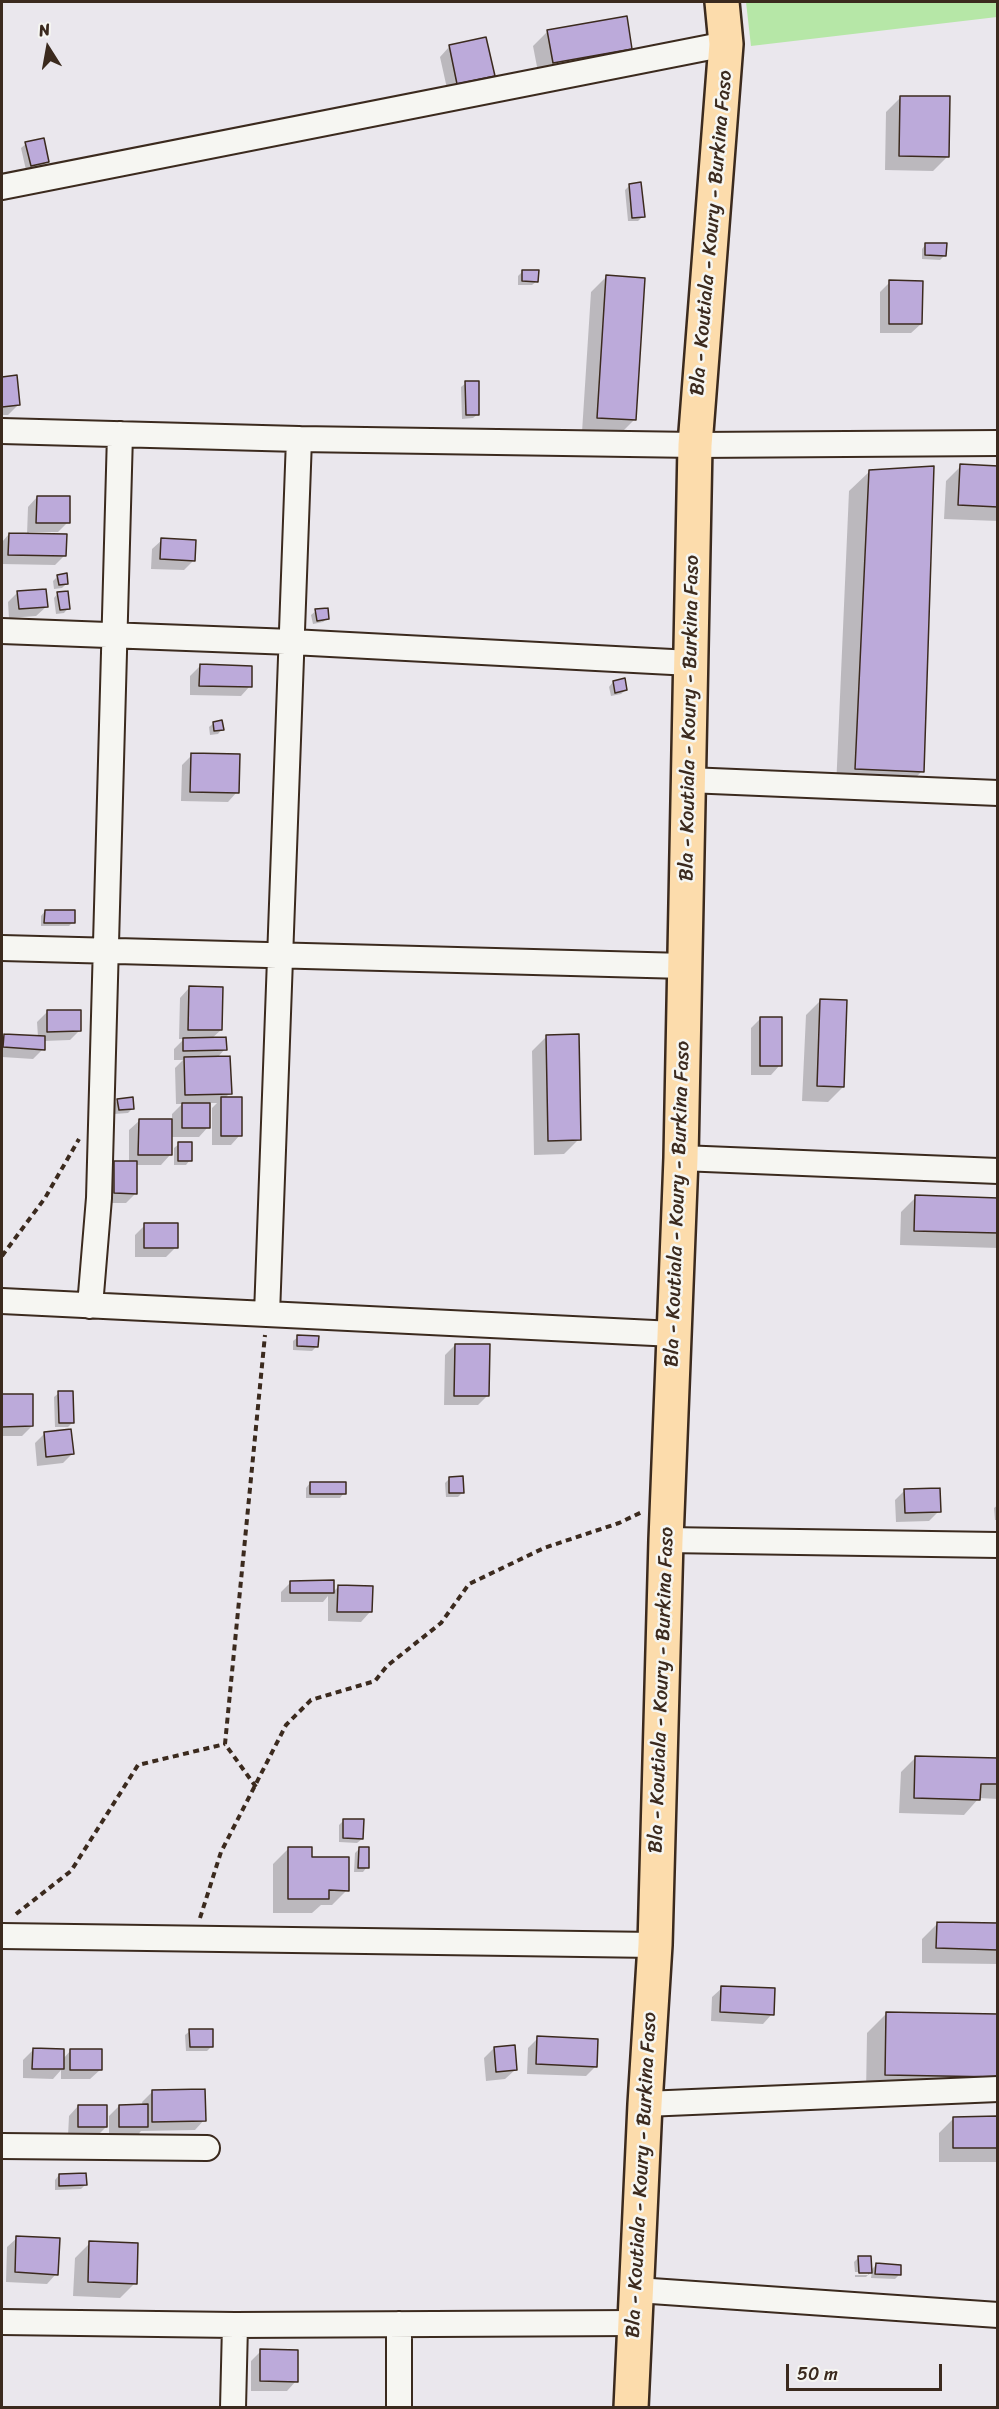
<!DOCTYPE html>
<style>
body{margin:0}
#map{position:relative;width:999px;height:2409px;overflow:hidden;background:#eae7ed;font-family:Sriracha,sans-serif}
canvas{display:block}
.frame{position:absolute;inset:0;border:3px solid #3b2a1e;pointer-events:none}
.north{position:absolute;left:18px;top:18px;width:60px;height:60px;-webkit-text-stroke:4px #f6f6f2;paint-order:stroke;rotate:349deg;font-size:16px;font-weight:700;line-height:24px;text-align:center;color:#3b2a1e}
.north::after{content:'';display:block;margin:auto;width:21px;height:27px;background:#3b2a1e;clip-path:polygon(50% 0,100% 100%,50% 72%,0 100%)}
.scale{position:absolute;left:786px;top:2364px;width:156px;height:27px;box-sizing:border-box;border:3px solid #3b2a1e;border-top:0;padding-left:8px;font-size:18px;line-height:21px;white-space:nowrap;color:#3b2a1e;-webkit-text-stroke:4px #f6f6f2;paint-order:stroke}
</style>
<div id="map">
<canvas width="999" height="2409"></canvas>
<div class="frame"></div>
<div class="north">N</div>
<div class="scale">50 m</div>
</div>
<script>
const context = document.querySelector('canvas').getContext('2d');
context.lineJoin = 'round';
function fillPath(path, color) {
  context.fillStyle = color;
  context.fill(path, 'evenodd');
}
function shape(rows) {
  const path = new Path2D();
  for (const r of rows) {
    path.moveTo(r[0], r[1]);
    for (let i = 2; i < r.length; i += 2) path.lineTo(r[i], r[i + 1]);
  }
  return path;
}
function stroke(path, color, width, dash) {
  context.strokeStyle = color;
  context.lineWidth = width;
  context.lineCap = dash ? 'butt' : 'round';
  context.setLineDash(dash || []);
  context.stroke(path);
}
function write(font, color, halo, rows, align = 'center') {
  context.font = font + ' Sriracha,sans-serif';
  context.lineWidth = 5;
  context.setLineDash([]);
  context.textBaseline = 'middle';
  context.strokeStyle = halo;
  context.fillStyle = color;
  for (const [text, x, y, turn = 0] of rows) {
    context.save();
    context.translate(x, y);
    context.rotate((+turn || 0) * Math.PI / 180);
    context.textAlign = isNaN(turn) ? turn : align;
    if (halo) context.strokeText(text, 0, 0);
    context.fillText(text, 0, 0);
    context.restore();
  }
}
fillPath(shape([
 [746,2,997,2,997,17,751,46]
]), '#b6e7a7');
fillPath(shape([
 [548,31,631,49,616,64,539,77,533,46],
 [449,47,493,76,483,85,448,93,440,57],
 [901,97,948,156,933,171,885,170,886,112],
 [26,144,47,161,43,166,26,170,21,148],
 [630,185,643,216,638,221,628,221,625,190],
 [926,244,945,255,940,260,922,259,922,249],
 [523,271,537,281,532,285,518,285,518,276],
 [606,277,635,419,620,434,582,432,591,292],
 [890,282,921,324,911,333,880,333,880,292],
 [15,377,18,405,8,415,2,415,2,378],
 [466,383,478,414,473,418,462,419,461,387],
 [961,466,998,467,998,521,944,519,946,481],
 [869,472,922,771,903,791,836,788,849,491],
 [37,497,68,522,58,532,29,532,28,535,65,555,55,565,2,564,2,542,9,534,27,535,28,507],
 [162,540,194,560,184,570,151,569,152,549],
 [58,576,66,584,62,588,54,589,53,581],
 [18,592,46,607,36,616,9,618,8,602],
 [58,593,68,608,64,613,56,614,54,598],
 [316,611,328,618,323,622,313,624,311,615],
 [200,666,250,686,241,696,190,695,190,676],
 [613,682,626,690,621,694,611,696,609,687],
 [214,723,222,729,218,734,210,735,209,727],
 [192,755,237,792,228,802,181,801,182,765],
 [45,911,73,922,69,926,41,926,41,916],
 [189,988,221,1030,211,1039,225,1049,217,1058,230,1093,225,1098,240,1135,231,1145,212,1145,212,1108,217,1103,208,1103,208,1127,199,1137,171,1137,170,1155,161,1165,136,1165,136,1193,126,1203,105,1203,105,1172,115,1162,129,1162,129,1130,139,1121,172,1121,172,1114,182,1104,176,1104,175,1068,183,1060,174,1060,174,1049,184,1039,179,1039,180,998],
 [820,1001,843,1087,828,1102,802,1101,806,1015],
 [47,1012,80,1030,70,1040,44,1041,43,1049,33,1059,2,1057,2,1038,4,1036,38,1037,37,1022],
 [761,1018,780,1065,771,1075,751,1075,751,1028],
 [547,1036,579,1139,564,1154,534,1155,532,1051],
 [118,1100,132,1109,128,1113,114,1114,113,1105],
 [179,1144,190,1160,186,1165,174,1165,174,1148],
 [916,1197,998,1199,998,1248,900,1245,901,1212],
 [145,1225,176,1247,166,1257,135,1257,135,1235],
 [298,1337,317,1346,312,1351,293,1350,293,1341],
 [455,1345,488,1395,478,1405,444,1405,445,1355],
 [59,1393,73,1422,68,1427,55,1427,54,1397],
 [2,1395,32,1395,32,1426,22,1436,2,1436],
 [44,1434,73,1453,63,1463,37,1466,35,1443],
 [450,1478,462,1493,458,1497,446,1497,445,1483],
 [310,1483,344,1493,340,1498,306,1498,306,1488],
 [905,1490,939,1511,929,1521,896,1522,895,1500],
 [998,1505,998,1520,995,1520,994,1508],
 [291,1582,332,1593,338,1587,370,1612,361,1622,328,1621,328,1596,323,1602,281,1602,281,1592],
 [916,1757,998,1760,998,1799,979,1798,964,1815,899,1813,901,1772],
 [344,1820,362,1839,357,1843,339,1842,339,1825],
 [360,1848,367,1867,363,1872,354,1872,355,1853],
 [288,1849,347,1890,332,1905,321,1905,312,1913,273,1913,273,1864],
 [937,1924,998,1925,998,1964,922,1963,922,1939],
 [722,1988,772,2014,763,2024,711,2021,712,1997],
 [887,2013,998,2015,998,2096,866,2094,867,2033],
 [190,2031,212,2046,207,2051,186,2051,185,2035],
 [538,2038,596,2066,586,2076,527,2074,528,2048],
 [494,2048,515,2070,505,2079,486,2081,484,2058],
 [33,2050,63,2059,71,2050,100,2070,90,2079,61,2079,61,2070,53,2079,23,2078,23,2060],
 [152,2092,204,2120,195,2130,141,2131,137,2136,109,2136,109,2116,119,2106,143,2106,142,2102],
 [78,2106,106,2127,96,2137,68,2136,69,2116],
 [954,2118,998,2118,998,2162,939,2162,939,2133],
 [59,2175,86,2184,81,2189,55,2190,55,2180],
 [17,2238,56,2274,47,2284,6,2282,7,2247],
 [90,2243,135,2283,120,2298,73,2296,75,2258],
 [859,2257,870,2271,876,2265,900,2274,895,2279,871,2278,872,2271,866,2277,855,2277,855,2275,868,2275,868,2272,855,2272,854,2262],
 [261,2351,296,2381,287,2391,251,2391,251,2361]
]), '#0003');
const building = shape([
 [627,16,632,49,553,63,547,30,627,16],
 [486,37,495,76,457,84,449,45,486,37],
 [900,96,950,96,949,157,899,156,900,96],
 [44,138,49,162,31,166,25,142,44,138],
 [641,182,645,217,632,218,629,184,641,182],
 [925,243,947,243,946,256,925,255,925,243],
 [522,270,539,270,538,282,522,281,522,270],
 [606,275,645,278,636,420,597,418,606,275],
 [889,280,923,281,922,324,889,324,889,280],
 [17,375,20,405,2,407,2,377,17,375],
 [465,381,479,381,479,415,466,415,465,381],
 [960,464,998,466,998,507,958,505,960,464],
 [934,466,924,772,855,769,869,470,934,466],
 [37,496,70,496,70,523,36,523,37,496],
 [9,533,67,534,66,556,8,555,9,533],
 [161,538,196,540,195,561,160,559,161,538],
 [67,573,68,584,59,585,57,575,67,573],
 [46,589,48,607,19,609,17,591,46,589],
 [68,591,70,609,60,610,57,592,68,591],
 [328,608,329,619,317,621,315,609,328,608],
 [200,664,252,666,252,687,199,686,200,664],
 [625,678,627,690,615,693,613,681,625,678],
 [222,720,224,730,214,731,213,722,222,720],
 [191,753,240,754,239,793,190,792,191,753],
 [45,910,75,910,75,923,44,923,45,910],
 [189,986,223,987,222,1030,188,1030,189,986],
 [820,999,847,1000,844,1087,817,1086,820,999],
 [47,1010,81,1010,81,1031,47,1032,47,1010],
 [760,1017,782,1017,782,1066,760,1066,760,1017],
 [4,1034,45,1036,45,1050,3,1047,4,1034],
 [579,1034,581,1140,548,1141,546,1035,579,1034],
 [226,1037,227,1050,183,1051,183,1038,226,1037],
 [230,1056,232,1094,185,1095,184,1057,230,1056],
 [133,1097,134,1109,119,1110,117,1099,133,1097],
 [221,1097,242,1097,242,1136,221,1136,221,1097],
 [182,1103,210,1103,210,1128,182,1128,182,1103],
 [139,1119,172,1119,172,1155,138,1155,139,1119],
 [178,1142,192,1142,192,1161,178,1161,178,1142],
 [114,1161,137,1161,137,1194,114,1193,114,1161],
 [915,1195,998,1198,998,1233,914,1231,915,1195],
 [144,1223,178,1223,178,1248,144,1248,144,1223],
 [297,1335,319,1336,318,1347,297,1346,297,1335],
 [455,1344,490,1344,489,1396,454,1396,455,1344],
 [58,1391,73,1391,74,1423,59,1423,58,1391],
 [2,1394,33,1394,33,1426,2,1427,2,1394],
 [71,1429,74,1454,46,1457,44,1432,71,1429],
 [463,1476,464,1493,449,1493,449,1477,463,1476],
 [310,1482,346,1482,346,1494,310,1494,310,1482],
 [940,1488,941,1512,905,1513,904,1489,940,1488],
 [334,1580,334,1593,290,1593,290,1581,334,1580],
 [338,1585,373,1586,372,1612,337,1612,338,1585],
 [915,1756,998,1758,998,1784,981,1784,980,1800,914,1798,915,1756],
 [343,1819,364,1819,363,1839,343,1838,343,1819],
 [288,1847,312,1847,312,1857,349,1857,349,1891,329,1890,329,1899,288,1899,288,1847],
 [359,1847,369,1847,369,1868,358,1868,359,1847],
 [937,1922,998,1923,998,1950,936,1948,937,1922],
 [721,1986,775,1988,774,2015,720,2012,721,1986],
 [886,2012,998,2014,998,2077,885,2075,886,2012],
 [189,2029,213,2029,213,2047,190,2047,189,2029],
 [537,2036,598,2039,597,2067,536,2064,537,2036],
 [515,2045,517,2070,496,2072,494,2047,515,2045],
 [33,2048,64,2049,64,2069,32,2069,33,2048],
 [70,2049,102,2049,102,2070,70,2070,70,2049],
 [205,2089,206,2121,152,2122,152,2090,205,2089],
 [148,2104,148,2127,119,2127,119,2105,148,2104],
 [78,2105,107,2105,107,2127,78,2127,78,2105],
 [998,2116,998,2148,953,2148,953,2117,998,2116],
 [86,2173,87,2185,59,2186,59,2174,86,2173],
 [16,2236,60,2238,58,2275,15,2272,16,2236],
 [89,2241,138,2243,137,2284,88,2282,89,2241],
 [858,2256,871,2256,872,2273,859,2273,858,2256],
 [876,2263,901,2265,901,2275,875,2274,876,2263],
 [260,2349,298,2350,298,2382,260,2381,260,2349]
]);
fillPath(building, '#bcaada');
stroke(building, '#3b2a1e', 1.5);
const minor = shape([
 [2,187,726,44],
 [2,431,299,439,695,445,998,443],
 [2,631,292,642,691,663],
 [688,780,998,793],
 [2,948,685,966],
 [681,1158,998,1171],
 [2,1301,674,1334],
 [90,1306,99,1198,120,434],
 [267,1314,299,439],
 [666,1540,998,1545],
 [2,1936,655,1945],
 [645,2104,998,2089],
 [2,2146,207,2148],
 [637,2290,998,2315],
 [2,2322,235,2325,634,2323],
 [399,2324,399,2408],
 [233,2408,235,2325]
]);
const primary = shape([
 [631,2408,645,2104,655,1945,666,1540,681,1158,695,445,726,44,722,2]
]);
stroke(minor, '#3b2a1e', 28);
stroke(primary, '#3b2a1e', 38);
stroke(shape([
 [2,1256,45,1198,79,1139],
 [256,1787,225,1744,265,1335],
 [16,1914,71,1871,138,1765,225,1744],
 [200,1918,221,1852,286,1725,311,1700,375,1681,387,1666,441,1623,469,1584,544,1548,619,1523,642,1512]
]), '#3b2a1e', 4, [6, 4.5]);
stroke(minor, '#f6f6f2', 24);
stroke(primary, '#fcdcac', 33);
write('20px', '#3b2a1e', '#f6f6f2', [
 ["Bla - Koutiala - Koury - Burkina Faso",712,233,-85],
 ["Bla - Koutiala - Koury - Burkina Faso",690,718,-89],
 ["Bla - Koutiala - Koury - Burkina Faso",678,1204,-88],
 ["Bla - Koutiala - Koury - Burkina Faso",662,1690,-88],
 ["Bla - Koutiala - Koury - Burkina Faso",642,2175,-87]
]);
</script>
